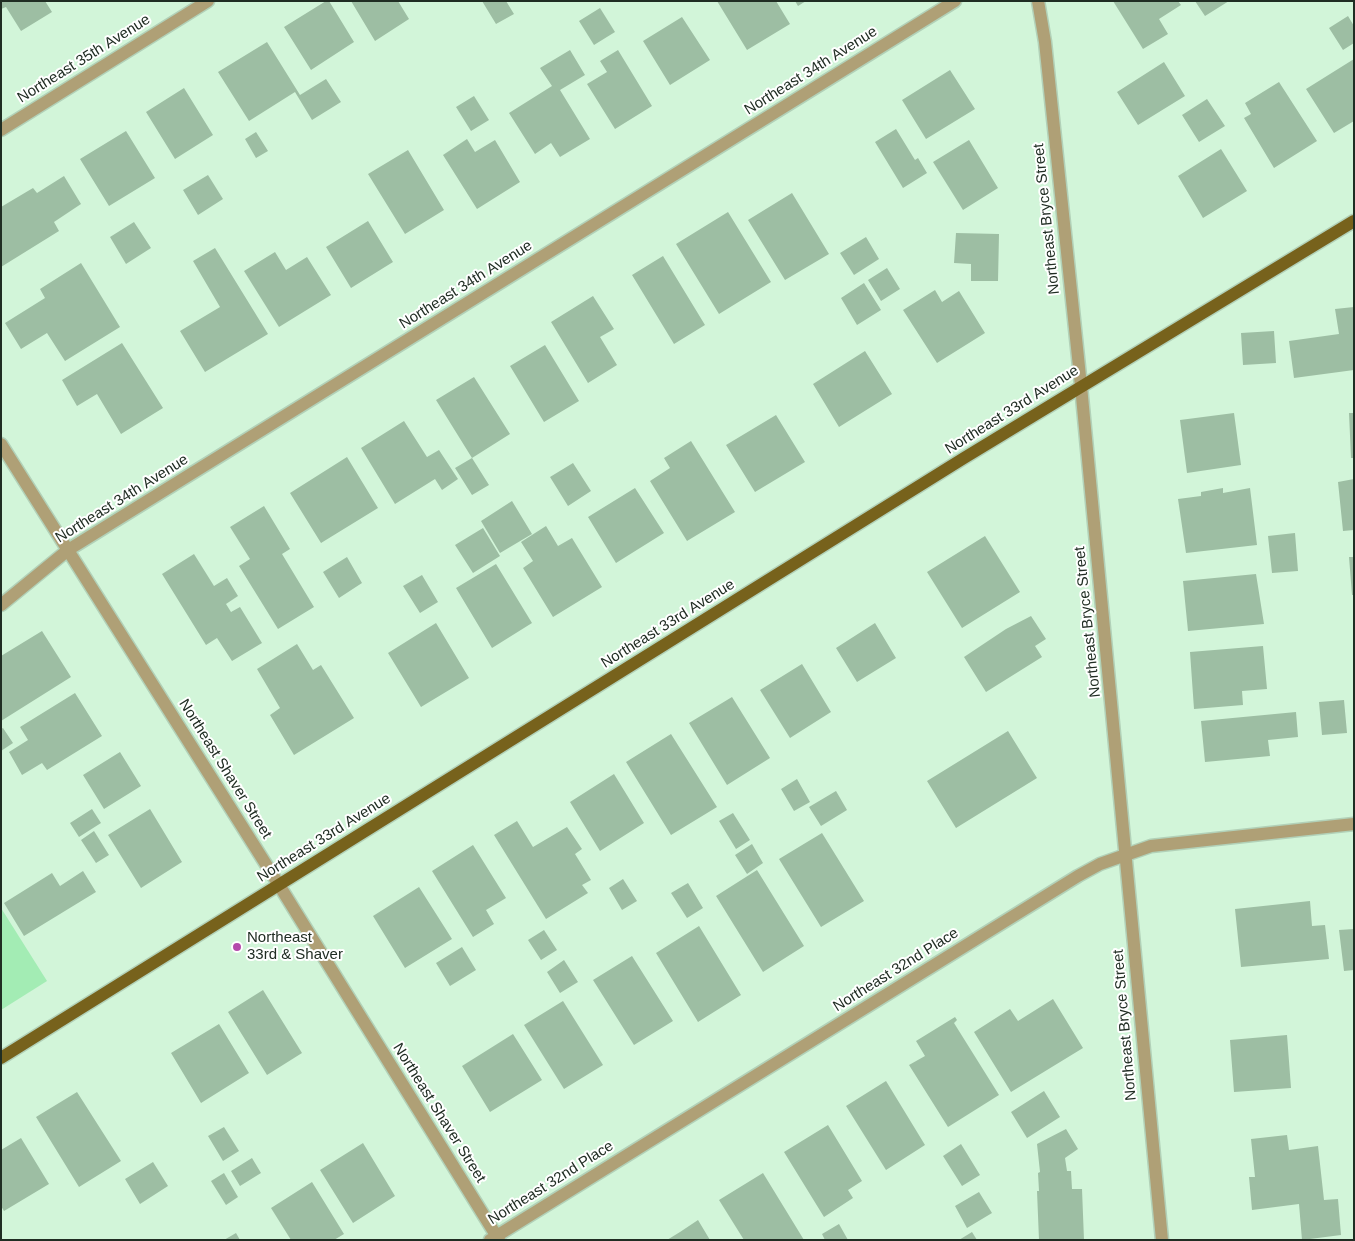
<!DOCTYPE html>
<style>
body{margin:0}
#map{position:relative;width:1355px;height:1241px;overflow:hidden;background:#d2f5d9;font-family:Arial,sans-serif}
canvas{display:block}
.frame{position:absolute;inset:0;border:2px solid #202d23;pointer-events:none}
</style>
<div id="map">
<canvas width="1355" height="1241"></canvas>
<div class="frame"></div>
</div>
<script>
const context = document.querySelector('canvas').getContext('2d');
context.lineJoin = 'round';
function fillPath(path, color) {
  context.fillStyle = color;
  context.fill(path, 'evenodd');
}
function shape(rows) {
  const path = new Path2D();
  for (const r of rows) {
    path.moveTo(r[0], r[1]);
    for (let i = 2; i < r.length; i += 2) path.lineTo(r[i], r[i + 1]);
  }
  return path;
}
function stroke(path, color, width, dash) {
  context.strokeStyle = color;
  context.lineWidth = width;
  context.lineCap = dash ? 'butt' : 'round';
  context.setLineDash(dash || []);
  context.stroke(path);
}
function write(font, color, halo, rows, align = 'center') {
  context.font = font + ' Arial,sans-serif';
  context.lineWidth = 4;
  context.setLineDash([]);
  context.textBaseline = 'middle';
  context.strokeStyle = halo;
  context.fillStyle = color;
  for (const [text, x, y, turn = 0] of rows) {
    context.save();
    context.translate(x, y);
    context.rotate((+turn || 0) * Math.PI / 180);
    context.textAlign = isNaN(turn) ? turn : align;
    if (halo) context.strokeText(text, 0, 0);
    context.fillText(text, 0, 0);
    context.restore();
  }
}
fillPath(shape([
 [1,908,47,981,1,1010]
]), '#a3ecb4');
fillPath(shape([
 [1,1,45,1,52,12,21,31,6,7,1,9],
 [326,1,329,1,354,42,311,70,284,27],
 [351,1,398,1,409,19,375,41],
 [482,1,506,1,514,14,496,24],
 [717,1,776,1,790,24,747,50],
 [795,1,806,1,798,6],
 [1113,1,1178,1,1181,5,1159,19,1168,34,1143,49],
 [1195,1,1229,1,1205,16],
 [600,8,615,32,594,45,579,21],
 [1348,16,1354,26,1354,43,1343,50,1329,28],
 [682,17,710,60,670,85,643,41],
 [267,42,300,95,326,79,341,102,312,120,295,92,249,121,218,72],
 [570,50,585,75,560,90,590,139,560,157,551,143,535,154,509,113,552,86,540,68],
 [618,50,652,106,615,129,587,84,607,72,600,61],
 [1354,59,1354,121,1334,133,1306,89],
 [1164,62,1185,96,1138,125,1117,92],
 [950,70,975,109,926,139,902,100],
 [1279,82,1317,141,1274,168,1244,118,1251,114,1245,103],
 [184,88,213,135,175,159,146,112],
 [474,96,489,120,471,131,456,107],
 [1207,99,1225,126,1199,142,1182,115],
 [896,129,915,160,918,158,927,173,903,188,875,142],
 [126,131,155,178,109,206,80,159],
 [256,132,268,151,256,158,245,139],
 [467,139,475,152,495,140,520,182,477,209,443,155],
 [969,140,998,188,963,210,933,162],
 [1221,149,1247,191,1203,218,1178,176],
 [408,150,444,210,405,234,368,174],
 [208,175,223,199,198,215,183,190],
 [64,176,81,204,54,222,59,231,1,267,1,207,33,188,37,193],
 [792,193,829,254,785,280,748,220],
 [728,212,771,282,719,314,676,244],
 [368,221,393,262,351,288,326,247],
 [134,222,151,248,126,264,110,237],
 [956,233,999,234,998,281,971,281,971,264,954,263],
 [866,237,879,259,854,275,840,253],
 [215,248,268,334,205,372,180,331,220,307,193,261],
 [275,252,286,270,307,257,331,295,279,327,244,271],
 [663,256,705,325,674,344,632,275],
 [81,263,120,327,65,361,47,333,21,349,5,323,45,298,40,289],
 [887,268,900,289,881,301,868,280],
 [864,283,881,310,857,325,841,298],
 [935,290,942,302,959,291,985,333,937,363,903,310],
 [593,296,614,329,600,337,617,365,588,383,551,322],
 [1354,307,1354,370,1294,378,1289,341,1339,334,1335,309],
 [1274,331,1276,363,1243,365,1241,333],
 [122,343,163,408,121,434,97,394,77,406,62,380],
 [545,345,579,401,544,422,510,366],
 [865,351,892,394,839,427,813,384],
 [474,377,510,434,472,458,436,400],
 [1234,413,1241,465,1187,473,1180,420],
 [1349,413,1354,413,1354,458,1351,458],
 [776,415,805,462,755,492,726,445],
 [404,421,427,457,439,450,458,479,442,490,435,479,395,504,361,448],
 [691,441,735,512,687,541,650,481,670,468,664,458],
 [347,457,378,508,321,543,290,493],
 [472,458,489,485,472,495,455,468],
 [573,463,591,491,568,506,550,477],
 [1354,479,1354,530,1343,531,1338,482],
 [635,488,664,533,616,563,588,517],
 [1223,488,1223,493,1250,488,1257,545,1186,553,1178,499,1201,496,1201,492],
 [512,501,532,534,500,553,481,521],
 [264,506,290,549,282,554,314,607,278,629,239,566,250,559,230,527],
 [546,526,558,546,572,538,602,587,553,617,523,568,533,561,521,542],
 [483,528,500,556,473,573,455,545],
 [1295,533,1298,571,1272,573,1268,536],
 [985,536,1020,592,962,628,927,572],
 [194,554,214,586,227,578,238,596,226,604,231,612,240,607,262,643,232,661,217,638,206,645,162,574],
 [347,557,362,583,339,598,323,572],
 [1349,557,1354,557,1354,595,1352,595],
 [496,564,532,623,492,648,456,588],
 [1256,574,1264,624,1188,631,1183,581],
 [422,575,438,602,420,613,403,586],
 [1031,616,1046,639,1035,646,1042,657,986,692,964,657,1006,629],
 [436,623,469,678,421,707,388,653],
 [875,623,896,658,857,682,836,648],
 [42,631,71,677,1,721,1,656],
 [297,644,313,670,321,665,354,718,294,755,270,715,280,708,257,669],
 [1263,646,1267,689,1242,691,1243,705,1194,709,1190,652],
 [802,664,831,712,790,738,760,690],
 [75,693,102,736,47,770,42,763,22,775,9,752,28,740,20,727],
 [732,697,770,758,727,785,689,723],
 [1344,700,1347,733,1322,735,1319,702],
 [1296,712,1298,737,1268,740,1270,756,1205,762,1201,721],
 [3,728,13,743,1,751,1,729],
 [1008,731,1037,778,956,828,927,781],
 [671,734,717,807,671,835,626,762],
 [120,752,141,786,104,809,83,775],
 [614,774,644,823,600,851,570,802],
 [797,779,810,802,794,811,781,789],
 [836,791,847,810,821,826,809,807],
 [92,809,101,823,79,837,70,823],
 [150,809,182,862,141,888,108,835],
 [733,813,750,840,736,849,719,821],
 [517,821,533,847,567,827,582,849,575,854,591,880,582,885,588,893,546,919,494,835],
 [94,831,109,855,96,863,81,840],
 [822,833,864,901,821,927,779,859],
 [752,844,763,863,747,874,735,855],
 [473,845,506,898,486,910,494,924,473,937,432,871],
 [757,870,804,946,763,972,716,896],
 [83,871,96,892,24,936,4,903,52,873,60,886],
 [623,879,637,901,622,910,609,888],
 [688,883,703,908,687,918,671,893],
 [419,887,452,939,405,968,373,916],
 [1310,901,1312,926,1325,925,1329,959,1241,967,1235,909],
 [699,926,741,995,698,1022,656,953],
 [1354,929,1354,970,1344,971,1339,930],
 [544,930,557,950,541,960,528,940],
 [462,947,476,970,450,986,436,963],
 [632,956,673,1021,634,1045,593,980],
 [564,960,578,982,560,993,547,972],
 [263,990,302,1053,267,1075,228,1012],
 [1053,999,1083,1048,1011,1092,974,1032,1010,1009,1018,1021],
 [563,1001,603,1065,564,1089,524,1025],
 [955,1017,957,1020,954,1023,999,1095,948,1127,909,1065,925,1056,916,1041],
 [219,1024,249,1073,201,1103,171,1053],
 [513,1034,542,1080,490,1112,462,1066],
 [1287,1035,1291,1088,1234,1092,1230,1040],
 [886,1081,925,1145,886,1170,846,1106],
 [1044,1091,1060,1117,1027,1138,1011,1112],
 [77,1092,121,1161,79,1187,36,1117],
 [828,1125,862,1181,848,1190,853,1198,824,1217,784,1152],
 [224,1127,239,1151,223,1161,208,1136],
 [1066,1129,1078,1149,1065,1158,1067,1171,1071,1171,1072,1189,1082,1189,1084,1240,1039,1240,1037,1191,1039,1191,1038,1173,1040,1172,1037,1144],
 [1287,1135,1289,1150,1318,1146,1324,1200,1338,1199,1341,1235,1302,1240,1299,1204,1252,1210,1249,1177,1255,1177,1251,1139],
 [21,1138,49,1184,4,1211,1,1206,1,1150],
 [363,1143,395,1196,353,1223,320,1170],
 [961,1144,980,1175,962,1186,943,1156],
 [252,1158,261,1173,240,1186,231,1171],
 [153,1162,168,1186,140,1204,125,1179],
 [224,1173,238,1197,226,1205,211,1181],
 [763,1173,804,1240,744,1240,719,1200],
 [312,1182,344,1234,334,1240,291,1240,271,1208],
 [979,1192,992,1213,967,1228,955,1206],
 [698,1220,710,1240,667,1240,680,1232],
 [839,1224,848,1240,825,1240,822,1234],
 [972,1232,977,1240,959,1240],
 [236,1233,240,1240,224,1240]
]), '#9dbea3');
const minor = shape([
 [1038,1,1045,42,1081,386,1162,1240],
 [1,130,208,1],
 [1,444,279,885,499,1240],
 [1,605,68,550,955,1],
 [490,1240,1078,876,1100,864,1151,846,1354,824]
]);
const major = shape([
 [1,1058,964,458,1354,221]
]);
stroke(minor, '#b2d1b8', 15);
stroke(major, '#b2d1b8', 15);
stroke(minor, '#afa076', 12);
stroke(major, '#77621c', 12);
for (const [x, y, r, color] of [
 [237,947,5,"#b44aab"]
]) {
  const dot = new Path2D();
  dot.arc(x, y, r, 0, 2 * Math.PI);
  context.fillStyle = color;
  context.fill(dot);
  stroke(dot, '#fff', 2);
}
write('15px', '#202d23', '#fff', [
 ["Northeast 35th Avenue",84,59,-32],
 ["Northeast 34th Avenue",811,71,-32],
 ["Northeast Bryce Street",1047,219,-96],
 ["Northeast 34th Avenue",466,285,-32],
 ["Northeast 33rd Avenue",1012,410,-32],
 ["Northeast 34th Avenue",122,499,-32],
 ["Northeast Bryce Street",1088,622,-96],
 ["Northeast 33rd Avenue",668,624,-32],
 ["Northeast Shaver Street",225,769,58],
 ["Northeast 33rd Avenue",324,838,-32],
 ["Northeast 32nd Place",896,970,-32],
 ["Northeast Bryce Street",1125,1025,-95],
 ["Northeast Shaver Street",439,1113,58],
 ["Northeast 32nd Place",551,1183,-32]
]);
write('15px', '#202d23', '#fff', [
 ["Northeast",247,938],
 ["33rd & Shaver",247,955]
], 'left');
</script>
